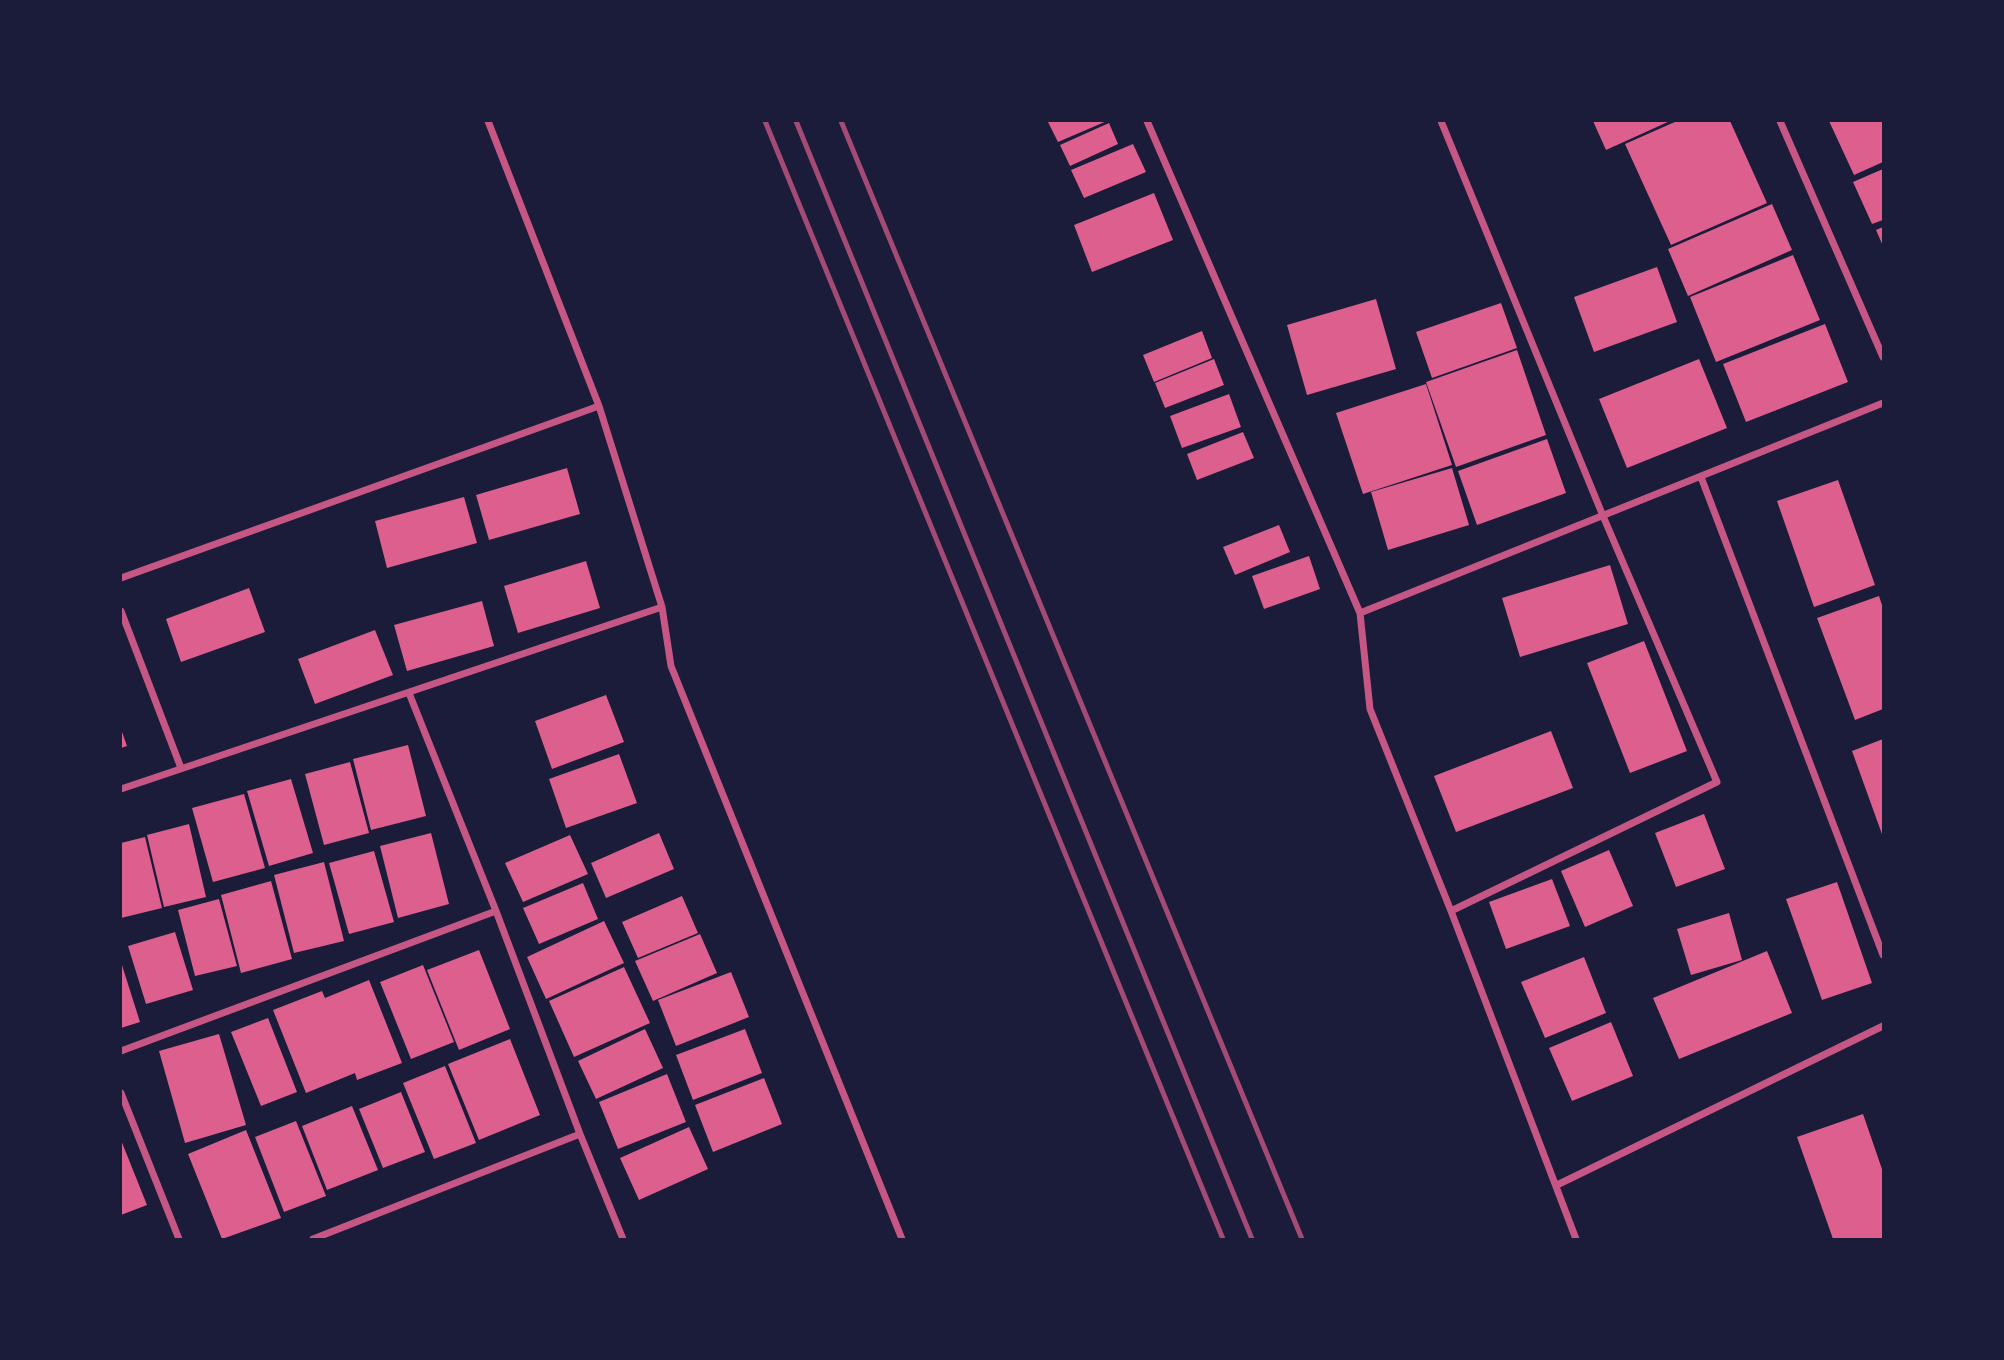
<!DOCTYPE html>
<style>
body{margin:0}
#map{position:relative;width:2004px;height:1360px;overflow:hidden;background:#1b1b3a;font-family:Signika,sans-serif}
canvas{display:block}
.frame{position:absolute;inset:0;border:122px solid #1b1b3a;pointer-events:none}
</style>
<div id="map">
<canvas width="2004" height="1360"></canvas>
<div class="frame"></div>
</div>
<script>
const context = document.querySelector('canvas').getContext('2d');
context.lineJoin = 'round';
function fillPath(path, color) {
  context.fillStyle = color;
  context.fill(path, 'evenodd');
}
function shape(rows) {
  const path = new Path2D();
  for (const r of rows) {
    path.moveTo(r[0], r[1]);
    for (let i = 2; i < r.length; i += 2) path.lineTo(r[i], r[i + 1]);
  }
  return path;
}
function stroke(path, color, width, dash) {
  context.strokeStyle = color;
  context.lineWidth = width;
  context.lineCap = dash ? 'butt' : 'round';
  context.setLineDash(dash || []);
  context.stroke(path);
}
fillPath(shape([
 [1051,121,1107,121,1058,142,1048,122],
 [1593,121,1670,121,1606,150],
 [1677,121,1730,121,1767,203,1671,245,1625,144],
 [1829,121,1883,121,1883,162,1854,175],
 [1109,123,1118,144,1070,166,1060,145],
 [1133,144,1146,172,1084,198,1071,170],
 [1883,169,1883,220,1872,224,1853,182],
 [1154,193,1173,240,1092,272,1074,225],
 [1772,204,1792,250,1688,296,1668,249],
 [1883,227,1883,246,1876,230],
 [1793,255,1820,320,1716,362,1690,297],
 [1657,267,1677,322,1594,352,1574,297],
 [1376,299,1396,369,1307,395,1287,325],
 [1501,303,1517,348,1432,378,1416,332],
 [1825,324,1848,382,1746,422,1723,364],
 [1202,331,1212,358,1154,382,1143,355],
 [1517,350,1546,435,1456,467,1426,382],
 [1214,359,1224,385,1165,408,1155,383],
 [1699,359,1727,428,1627,468,1599,399],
 [1426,384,1452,465,1363,494,1336,413],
 [1229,394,1241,427,1182,448,1170,416],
 [1243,432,1254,458,1197,480,1187,454],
 [1547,439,1566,493,1477,525,1458,471],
 [567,468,580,514,489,540,476,495],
 [1452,468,1469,525,1388,550,1371,492],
 [1838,480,1875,585,1814,607,1777,501],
 [464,497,477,543,387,568,375,521],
 [1279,525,1290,552,1235,575,1223,547],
 [1309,556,1320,589,1264,609,1252,576],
 [586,561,600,608,518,633,504,586],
 [1610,565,1628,624,1520,657,1502,598],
 [249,588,265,632,181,662,166,619],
 [1879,596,1883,608,1883,709,1855,720,1817,618],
 [482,601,494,646,407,671,394,625],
 [375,630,393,675,315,704,298,659],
 [1644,641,1687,751,1630,773,1587,663],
 [606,695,624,742,552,769,535,721],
 [121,729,127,746,121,748],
 [1551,731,1573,788,1456,832,1434,776],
 [1883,739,1883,837,1852,751],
 [408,745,426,816,371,830,353,759],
 [619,754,637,803,566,828,549,779],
 [350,762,369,833,324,845,305,774],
 [291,779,313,853,269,866,247,791],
 [244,794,265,868,213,882,192,808],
 [1704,814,1725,869,1676,887,1655,833],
 [189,824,206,897,164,907,147,835],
 [431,833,449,904,398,918,380,846],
 [659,833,674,869,606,898,591,863],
 [570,835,588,874,523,902,505,863],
 [145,837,162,908,121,918,121,843],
 [1609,850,1633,906,1585,927,1561,871],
 [374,851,394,922,349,934,329,863],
 [324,862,344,941,294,953,274,875],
 [1552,879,1570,926,1506,949,1489,902],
 [271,881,292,959,241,973,221,895],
 [1837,882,1872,983,1822,1000,1786,899],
 [583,883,598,919,539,944,523,908],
 [682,896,698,933,638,958,622,922],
 [219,899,237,966,195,976,178,910],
 [1729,913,1742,960,1691,975,1677,929],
 [604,921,624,963,546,999,527,957],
 [175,932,193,990,146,1004,128,946],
 [700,934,717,973,653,1001,635,961],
 [479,950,510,1029,459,1050,427,970],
 [1767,951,1792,1013,1679,1059,1653,998],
 [1584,957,1606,1013,1545,1038,1521,982],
 [121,962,140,1022,121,1028],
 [423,965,454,1042,411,1059,380,982],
 [624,967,650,1023,574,1057,549,1001],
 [731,972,749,1017,676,1046,658,1000],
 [369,980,402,1063,357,1080,355,1073,306,1093,273,1010,322,991,325,998],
 [268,1018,297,1092,261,1106,231,1032],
 [1611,1022,1633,1076,1572,1101,1549,1048],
 [645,1029,663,1068,596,1099,578,1061],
 [745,1029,762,1073,693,1100,676,1055],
 [219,1034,246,1125,185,1143,159,1051],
 [510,1039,540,1115,479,1140,448,1064],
 [445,1066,476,1143,434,1159,403,1083],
 [667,1074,686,1122,618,1149,599,1102],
 [764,1078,782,1124,713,1152,695,1105],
 [401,1092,425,1152,383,1168,359,1109],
 [352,1106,378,1170,327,1190,302,1126],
 [1863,1114,1883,1172,1883,1239,1833,1239,1797,1137],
 [296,1121,326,1196,284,1212,255,1137],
 [689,1127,708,1169,639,1200,620,1158],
 [246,1130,281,1218,222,1239,188,1154],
 [121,1140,147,1205,121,1215]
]), '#dd5f8e');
stroke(shape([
 [488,121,599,406,662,607,671,666,902,1239],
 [1147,121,1360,613,1370,709,1451,911,1576,1239],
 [1441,121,1603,516,1717,782,1451,911],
 [1780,121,1883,357],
 [1701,477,1883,955],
 [121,578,599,406],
 [121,611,181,768],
 [1360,613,1883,403],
 [409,693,496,911,580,1134,623,1239],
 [121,789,662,607],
 [121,1051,496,911],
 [121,1093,179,1239],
 [1557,1185,1883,1026],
 [313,1239,580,1134]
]), '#c65784', 7);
stroke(shape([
 [765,121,1223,1239],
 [796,121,1252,1239],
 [841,121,1302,1239]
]), '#a44b75', 5);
</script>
